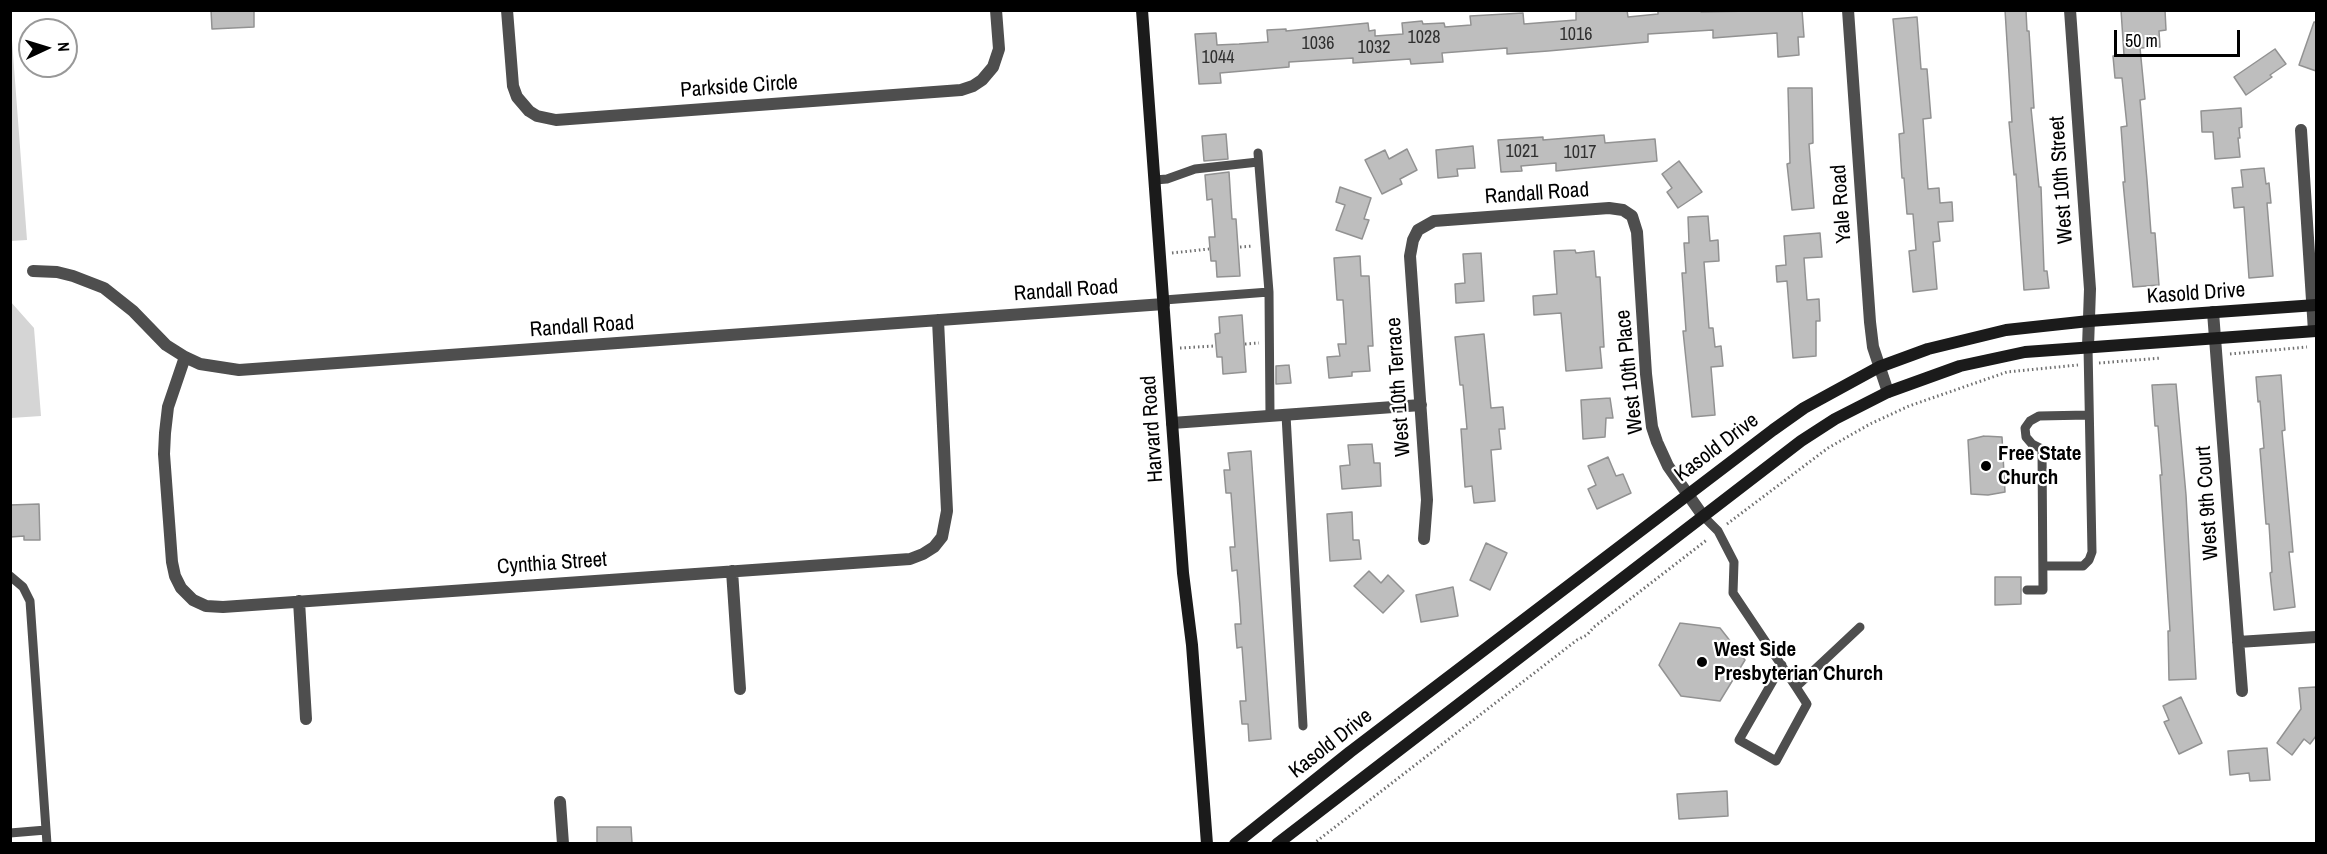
<!DOCTYPE html>
<style>
body{margin:0}
#map{position:relative;width:2327px;height:854px;overflow:hidden;background:#fff;font-family:"Archivo Narrow",sans-serif}
canvas{display:block}
.frame{position:absolute;inset:0;border:12px solid #000;pointer-events:none}
.north{position:absolute;left:18px;top:18px;width:60px;height:60px;box-sizing:border-box;background:#fff;border:2px solid #999;border-radius:50%;rotate:86deg;font-size:16px;font-weight:700;line-height:24px;text-align:center;color:#000}
.north::after{content:'';display:block;margin:auto;width:21px;height:27px;background:#000;clip-path:polygon(50% 0,100% 100%,50% 72%,0 100%)}
.scale{position:absolute;left:2114px;top:30px;width:126px;height:27px;box-sizing:border-box;border:3px solid #000;border-top:0;padding-left:8px;font-size:18px;line-height:21px;white-space:nowrap;color:#000;-webkit-text-stroke:4px #fff;paint-order:stroke}
</style>
<div id="map">
<canvas width="2327" height="854"></canvas>
<div class="frame"></div>
<div class="north">N</div>
<div class="scale">50 m</div>
</div>
<script>
const context = document.querySelector('canvas').getContext('2d');
context.lineJoin = 'round';
function fillPath(path, color) {
  context.fillStyle = color;
  context.fill(path, 'evenodd');
}
function shape(rows) {
  const path = new Path2D();
  for (const r of rows) {
    path.moveTo(r[0], r[1]);
    for (let i = 2; i < r.length; i += 2) path.lineTo(r[i], r[i + 1]);
  }
  return path;
}
function stroke(path, color, width, dash) {
  context.strokeStyle = color;
  context.lineWidth = width;
  context.lineCap = dash ? 'butt' : 'round';
  context.setLineDash(dash || []);
  context.stroke(path);
}
function write(font, color, halo, rows, align = 'center') {
  context.font = font + ' "Archivo Narrow",sans-serif';
  context.lineWidth = 4.5;
  context.setLineDash([]);
  context.textBaseline = 'middle';
  context.strokeStyle = halo;
  context.fillStyle = color;
  for (const [text, x, y, turn = 0] of rows) {
    context.save();
    context.translate(x, y);
    context.rotate((+turn || 0) * Math.PI / 180);
    context.textAlign = isNaN(turn) ? turn : align;
    if (halo) context.strokeText(text, 0, 0);
    context.fillText(text, 0, 0);
    context.restore();
  }
}
fillPath(shape([
 [10,14,27,240,11,241],
 [10,301,34,328,41,416,11,418]
]), '#d5d5d5');
const building = shape([
 [211,10,254,10,254,27,212,29,211,10],
 [1576,10,1627,10,1628,17,1658,14,1658,10,1700,10,1701,12,1802,10,1804,37,1798,37,1799,55,1778,57,1777,33,1713,38,1713,30,1648,34,1648,42,1548,51,1507,54,1507,48,1442,53,1443,62,1411,64,1410,59,1353,63,1353,58,1289,62,1289,67,1220,73,1221,83,1199,84,1195,34,1216,33,1217,45,1239,44,1268,42,1267,30,1286,29,1286,31,1368,23,1369,31,1375,30,1375,36,1403,34,1402,23,1422,21,1423,24,1444,23,1445,27,1471,25,1470,16,1523,13,1524,24,1576,20,1576,10],
 [2005,10,2026,10,2027,31,2029,31,2034,108,2031,108,2039,187,2041,187,2044,271,2047,271,2049,288,2024,290,2016,174,2014,175,2009,122,2012,122,2005,10],
 [2121,10,2165,10,2166,30,2159,31,2160,47,2140,48,2145,99,2140,100,2147,180,2151,233,2155,233,2159,285,2133,287,2123,182,2125,182,2121,127,2127,126,2122,78,2115,78,2113,56,2124,55,2121,10],
 [1917,17,1921,69,1927,69,1931,118,1923,119,1928,189,1939,188,1940,203,1952,202,1953,221,1938,222,1940,241,1933,242,1937,289,1913,292,1909,251,1916,250,1913,214,1907,214,1904,178,1902,178,1899,134,1904,133,1893,19,1917,17],
 [2314,22,2316,22,2316,71,2299,65,2314,22],
 [2275,49,2286,64,2270,75,2272,77,2246,95,2234,77,2275,49],
 [1788,88,1812,88,1813,143,1809,144,1814,208,1792,210,1787,164,1790,163,1788,88],
 [2241,108,2242,127,2239,128,2240,138,2238,138,2240,157,2215,159,2213,132,2202,132,2201,111,2241,108],
 [1226,134,1228,159,1204,161,1202,136,1226,134],
 [1604,135,1605,143,1655,139,1657,161,1556,171,1556,163,1521,166,1522,171,1501,172,1498,140,1543,137,1543,140,1604,135],
 [1473,146,1475,168,1457,169,1458,176,1438,178,1436,150,1473,146],
 [1407,149,1417,170,1400,179,1402,184,1382,194,1365,160,1385,150,1389,159,1407,149],
 [1679,161,1702,192,1678,208,1667,192,1672,188,1662,174,1679,161],
 [2264,168,2266,184,2269,183,2271,203,2267,203,2273,276,2249,278,2244,207,2234,208,2232,188,2243,187,2241,170,2264,168],
 [1229,172,1232,219,1236,219,1240,276,1217,277,1216,261,1211,261,1209,237,1215,237,1212,199,1207,200,1205,175,1229,172],
 [1340,187,1371,198,1364,219,1369,220,1362,239,1336,230,1345,205,1336,202,1340,187],
 [1708,216,1710,241,1718,240,1719,261,1704,262,1709,328,1713,328,1715,347,1721,346,1723,366,1711,367,1715,415,1692,417,1683,331,1686,331,1682,273,1686,273,1684,243,1689,243,1688,217,1708,216],
 [1820,233,1822,257,1804,258,1807,300,1819,299,1820,321,1816,321,1816,356,1793,358,1787,281,1777,282,1776,266,1786,265,1784,236,1820,233],
 [1575,250,1576,253,1594,251,1596,277,1600,277,1604,347,1600,347,1602,368,1566,371,1561,313,1534,315,1533,296,1557,294,1554,251,1575,250],
 [1481,253,1484,301,1456,303,1455,284,1465,283,1463,254,1481,253],
 [1360,256,1361,276,1369,276,1373,346,1368,346,1370,371,1352,372,1352,376,1329,378,1327,357,1340,356,1338,344,1346,344,1343,300,1337,300,1334,258,1360,256],
 [1242,315,1246,372,1223,374,1222,357,1217,357,1215,334,1220,333,1219,317,1242,315],
 [1484,334,1491,408,1503,407,1505,429,1499,429,1501,449,1491,450,1495,501,1474,503,1472,486,1465,487,1461,429,1467,429,1463,385,1460,385,1455,337,1484,334],
 [1289,365,1291,383,1276,384,1276,366,1289,365],
 [2281,375,2285,430,2282,431,2293,552,2289,552,2295,607,2274,610,2270,573,2272,572,2269,524,2266,524,2260,449,2264,448,2260,401,2258,402,2256,377,2281,375],
 [2176,384,2186,495,2196,679,2169,680,2168,631,2170,631,2160,475,2162,475,2158,426,2155,426,2152,385,2176,384],
 [1610,398,1613,418,1606,418,1605,437,1583,439,1581,400,1610,398],
 [1984,436,2002,437,2005,492,1988,495,1971,494,1968,440,1984,436],
 [1372,444,1374,463,1380,463,1381,486,1342,489,1340,466,1350,465,1348,445,1372,444],
 [1251,451,1271,739,1249,741,1248,724,1242,724,1240,701,1246,701,1242,647,1237,648,1235,624,1241,624,1240,607,1237,570,1232,571,1230,547,1235,547,1231,493,1226,493,1224,470,1230,470,1228,453,1251,451],
 [1608,457,1616,476,1623,474,1631,493,1597,509,1588,489,1596,485,1588,466,1608,457],
 [39,504,40,540,24,540,24,536,10,537,10,505,39,504],
 [1352,512,1353,540,1359,540,1361,559,1330,561,1327,514,1352,512],
 [1486,543,1507,553,1490,590,1470,580,1486,543],
 [1369,571,1381,583,1388,575,1404,591,1383,613,1354,586,1369,571],
 [1995,577,2021,577,2021,604,1995,605,1995,577],
 [1453,587,1458,616,1421,622,1416,595,1453,587],
 [1680,623,1720,628,1745,660,1720,701,1681,696,1659,665,1680,623],
 [2316,687,2316,736,2310,744,2304,739,2292,755,2277,743,2301,709,2299,688,2316,687],
 [2181,697,2202,743,2179,754,2164,722,2169,720,2163,706,2181,697],
 [2267,748,2270,780,2250,781,2249,773,2230,775,2228,751,2267,748],
 [1727,791,1728,816,1679,819,1677,794,1727,791],
 [597,827,631,827,632,843,597,843,597,827]
]);
fillPath(building, '#bebebe');
stroke(building, '#929292', 1.5);
stroke(shape([
 [1240,247,1253,246],
 [1172,253,1209,249],
 [1245,344,1259,343],
 [1180,348,1214,346],
 [2230,354,2307,347],
 [2099,363,2161,358],
 [1727,524,1828,448,1870,424,1909,406,2007,372,2078,365],
 [1313,844,1577,640,1587,635,1594,627,1708,539]
]), '#707070', 3, [1.5, 3]);
stroke(shape([
 [1258,153,1269,292,1270,416],
 [1155,180,1167,179,1195,169,1258,162],
 [1164,300,1269,292],
 [1286,415,1303,726],
 [1703,516,1718,531,1734,562,1733,593,1796,687,1807,704,1776,761,1739,740,1782,665],
 [2043,566,2083,566,2089,560,2092,552,2088,347],
 [10,576,23,587,30,601,47,844],
 [2027,590,2043,590,2042,449,2032,444,2026,437,2025,428,2030,421,2039,416,2088,415],
 [1796,687,1860,627],
 [10,833,46,830]
]), '#4e4e4e', 9);
stroke(shape([
 [507,10,513,86,517,97,529,111,537,116,556,120,961,90,973,86,982,80,993,67,999,49,996,10],
 [1848,10,1870,322,1873,347,1888,392],
 [2070,10,2090,289,2088,347],
 [2301,130,2314,331],
 [33,271,57,272,73,276,104,288,133,311,166,345,185,357,200,364,239,370,1164,304],
 [2213,312,2242,691],
 [185,357,168,407,165,433,164,454,172,562,175,576,181,588,193,600,206,606,223,607,910,559,923,554,934,547,942,537,947,511,938,320],
 [1172,423,1421,405],
 [1424,539,1427,500,1410,256,1413,240,1418,230,1434,221,1609,208,1623,210,1632,216,1637,232,1646,374,1652,427,1657,442,1668,466,1703,516],
 [732,571,740,689],
 [299,601,306,719],
 [2238,642,2316,637],
 [560,802,563,844]
]), '#4e4e4e', 12);
stroke(shape([
 [1142,10,1183,573,1192,645,1207,844],
 [1235,844,1350,752,1773,430,1804,408,1879,367,1928,349,2006,330,2089,321,2316,305],
 [1277,844,1801,441,1835,419,1888,392,1960,366,2025,352,2316,331]
]), '#1b1b1b', 12);
for (const [x, y, r, color] of [
 [1986,466,6,"#000"],
 [1702,662,6,"#000"]
]) {
  const dot = new Path2D();
  dot.arc(x, y, r, 0, 2 * Math.PI);
  context.fillStyle = color;
  context.fill(dot);
  stroke(dot, '#fff', 2);
}
write('18px', '#303030', null, [
 ["1016",1576,35],
 ["1028",1424,38],
 ["1036",1318,44],
 ["1032",1374,48],
 ["1044",1218,58],
 ["1021",1522,152],
 ["1017",1580,153]
]);
write('21px', '#000', '#fff', [
 ["Parkside Circle",739,87,-4],
 ["West 10th Street",2062,180,-94],
 ["Randall Road",1537,194,-4],
 ["Yale Road",1842,204,-94],
 ["Randall Road",1066,291,-4],
 ["Kasold Drive",2196,294,-4],
 ["Randall Road",582,327,-4],
 ["West 10th Place",1630,372,-96],
 ["West 10th Terrace",1399,387,-94],
 ["Harvard Road",1153,429,-94],
 ["Kasold Drive",1717,448,-37],
 ["West 9th Court",2208,503,-94],
 ["Cynthia Street",552,564,-4],
 ["Kasold Drive",1331,744,-38]
]);
write('bold 21px', '#000', '#fff', [
 ["Free State",1998,454],
 ["Church",1998,478],
 ["West Side",1714,650],
 ["Presbyterian Church",1714,674]
], 'left');
</script>
